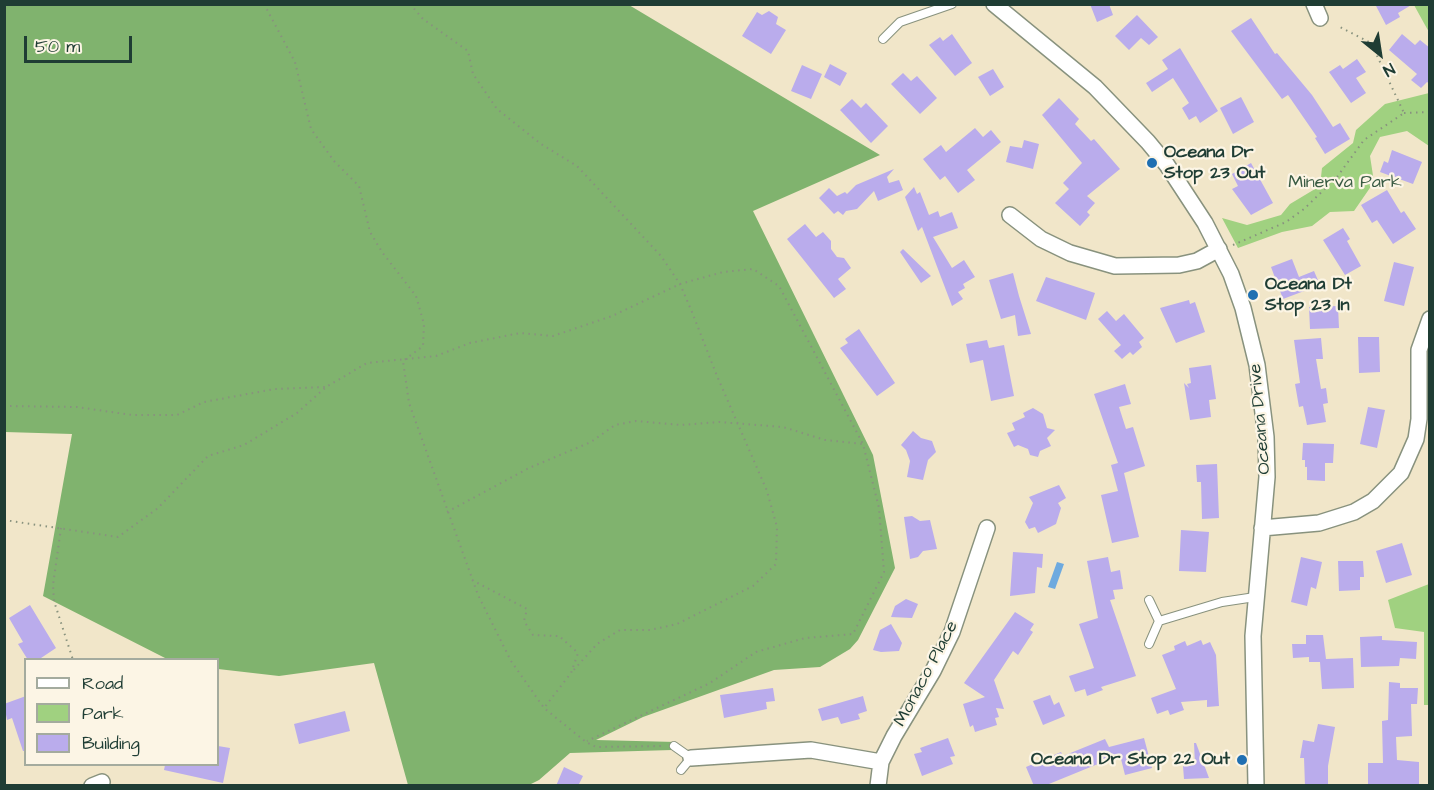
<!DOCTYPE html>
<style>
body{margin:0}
#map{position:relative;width:1434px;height:790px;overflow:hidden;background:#f1e6c9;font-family:"Architects Daughter",sans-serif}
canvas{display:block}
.frame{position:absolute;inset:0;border:6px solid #1f3d34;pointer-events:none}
.legend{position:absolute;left:24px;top:658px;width:195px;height:108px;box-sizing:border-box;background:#fcf5e5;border:2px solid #a4ab9e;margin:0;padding:8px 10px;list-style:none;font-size:18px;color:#1f3d34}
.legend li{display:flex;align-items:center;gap:12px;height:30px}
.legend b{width:30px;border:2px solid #a4ab9e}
.north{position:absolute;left:1350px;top:24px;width:60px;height:60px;-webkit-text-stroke:4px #fcf5e5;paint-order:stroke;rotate:150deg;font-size:16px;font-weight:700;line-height:24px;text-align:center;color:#1f3d34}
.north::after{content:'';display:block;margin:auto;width:21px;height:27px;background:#1f3d34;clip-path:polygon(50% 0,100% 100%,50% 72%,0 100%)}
.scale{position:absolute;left:24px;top:36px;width:108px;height:27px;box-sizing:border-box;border:3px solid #1f3d34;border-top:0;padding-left:8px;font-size:18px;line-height:21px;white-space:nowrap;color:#1f3d34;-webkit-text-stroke:4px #fcf5e5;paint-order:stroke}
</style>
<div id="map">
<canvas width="1434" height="790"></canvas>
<div class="frame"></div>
<ul class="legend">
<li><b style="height:8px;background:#fff"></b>Road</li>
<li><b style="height:16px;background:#a0d180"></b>Park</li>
<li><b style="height:16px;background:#baacec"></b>Building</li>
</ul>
<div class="north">N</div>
<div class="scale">50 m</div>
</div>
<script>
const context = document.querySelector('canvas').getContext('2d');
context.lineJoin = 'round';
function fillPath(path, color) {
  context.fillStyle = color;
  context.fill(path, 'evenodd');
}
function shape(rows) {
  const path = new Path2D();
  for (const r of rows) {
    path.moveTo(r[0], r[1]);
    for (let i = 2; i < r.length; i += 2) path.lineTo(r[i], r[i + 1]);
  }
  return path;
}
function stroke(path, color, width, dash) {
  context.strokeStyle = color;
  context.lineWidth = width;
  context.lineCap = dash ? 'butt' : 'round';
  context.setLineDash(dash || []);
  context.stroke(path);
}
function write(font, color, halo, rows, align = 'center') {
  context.font = font + ' "Architects Daughter",sans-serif';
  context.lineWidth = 4.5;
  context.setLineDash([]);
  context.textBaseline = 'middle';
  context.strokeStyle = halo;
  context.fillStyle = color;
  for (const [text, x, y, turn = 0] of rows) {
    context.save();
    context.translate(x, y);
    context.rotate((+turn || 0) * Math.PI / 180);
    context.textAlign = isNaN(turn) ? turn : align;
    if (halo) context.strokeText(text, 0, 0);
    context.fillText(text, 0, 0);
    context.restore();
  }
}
fillPath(shape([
 [1414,5,1429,5,1429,32,1425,25],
 [1429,93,1429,146,1407,131,1380,137,1370,156,1374,182,1354,211,1330,212,1312,226,1282,232,1238,248,1222,218,1247,225,1281,215,1290,204,1320,186,1322,168,1353,143,1356,130,1385,104],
 [1429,584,1430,705,1424,705,1424,632,1395,628,1388,600]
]), '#a0d180');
fillPath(shape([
 [5,5,629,5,880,155,753,211,873,455,895,568,858,640,850,649,820,667,774,670,643,717,596,740,676,742,672,750,570,753,539,780,529,785,408,785,374,663,279,676,218,669,218,660,167,659,43,596,72,434,5,432]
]), '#80b36e');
fillPath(shape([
 [1057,562,1064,564,1055,589,1048,587]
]), '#6eaadf');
fillPath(shape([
 [1090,4,1109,4,1113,15,1097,22],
 [1375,4,1413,4,1398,13,1400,17,1386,25],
 [769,11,778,17,776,24,786,30,771,54,742,36,757,12,762,15],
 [1137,15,1158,37,1149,45,1141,38,1129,50,1115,36],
 [1251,18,1275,54,1277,53,1312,95,1333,127,1340,123,1350,139,1325,154,1315,138,1317,137,1288,95,1282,99,1231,31],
 [952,34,972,63,955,76,929,45,940,37,943,41],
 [1402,34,1415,45,1420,40,1430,48,1430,84,1427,82,1421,88,1411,80,1417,74,1389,50],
 [1180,48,1218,111,1200,123,1196,116,1189,120,1182,108,1189,103,1173,78,1152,92,1146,83,1168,69,1162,60],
 [1357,59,1366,72,1356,78,1366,93,1351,103,1329,72,1340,65,1343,69],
 [830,64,847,73,840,86,824,77],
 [802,65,822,74,811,99,791,91],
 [993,69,1004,87,990,96,978,77],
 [903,73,911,81,917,76,937,98,920,114,891,84],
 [1241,97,1254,122,1233,134,1220,108],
 [1059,98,1079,119,1075,124,1091,141,1094,139,1120,169,1087,196,1095,203,1087,212,1090,215,1080,226,1055,203,1069,189,1063,183,1082,163,1042,115],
 [852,99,861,108,866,103,888,126,871,143,840,110],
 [975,128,983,137,991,130,1001,142,967,170,975,180,958,193,945,176,940,180,923,159,941,145,946,152],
 [1024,140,1039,144,1033,169,1006,162,1010,146,1022,148],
 [1392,150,1422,162,1413,184,1380,172,1384,161,1388,163],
 [1251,163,1273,203,1251,215,1232,189,1238,186,1232,174],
 [894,169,887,177,889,183,899,180,903,190,878,201,874,191,857,209,846,211,843,215,838,211,834,214,819,198,829,188,837,196,845,192,847,194,856,185],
 [914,187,917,194,920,192,929,215,938,211,940,217,952,212,958,228,933,237,952,268,964,260,975,277,963,284,965,288,958,292,963,299,952,306,922,227,918,231,905,197],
 [1387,190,1401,213,1404,211,1416,229,1393,244,1377,220,1372,223,1361,205],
 [805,224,816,237,823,232,831,241,831,249,837,257,844,258,851,268,838,279,846,289,834,298,787,239],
 [1343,228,1350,239,1347,241,1361,266,1345,275,1323,240],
 [903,249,931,276,921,283,900,252],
 [1292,259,1299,277,1314,271,1320,285,1283,299,1271,267],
 [1394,262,1414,267,1404,306,1384,301],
 [1013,273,1019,296,1031,334,1018,336,1015,315,1001,319,989,280],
 [1046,277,1095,293,1086,320,1036,301],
 [1189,300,1190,304,1195,302,1205,332,1176,343,1160,308],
 [1338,306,1339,328,1310,329,1309,307],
 [1107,311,1116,321,1124,314,1144,338,1139,342,1142,347,1133,355,1130,352,1122,359,1114,351,1121,345,1098,319],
 [859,329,895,383,877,396,840,348,848,343,845,339],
 [1358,337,1379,337,1380,372,1359,373],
 [1321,338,1323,359,1316,359,1321,389,1326,388,1328,403,1323,404,1326,422,1307,425,1303,406,1299,407,1295,384,1300,383,1294,340],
 [987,340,989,348,1004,345,1014,396,991,401,983,360,970,363,966,344],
 [1211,365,1216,399,1209,400,1211,417,1190,420,1184,383,1189,388,1187,384,1191,383,1189,368],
 [1125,384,1131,404,1119,407,1126,429,1133,427,1145,466,1124,473,1139,537,1112,543,1101,495,1118,491,1111,465,1118,463,1094,394],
 [1368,407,1385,410,1377,448,1360,444],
 [1033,408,1043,414,1047,428,1055,430,1047,438,1051,446,1040,451,1038,457,1030,455,1028,449,1018,445,1014,447,1007,433,1015,430,1012,423,1025,417,1023,413],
 [913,431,921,438,932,441,936,452,928,460,923,480,907,477,910,461,906,450,901,445],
 [1303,443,1334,444,1333,463,1325,463,1325,481,1307,480,1307,467,1305,467,1305,460,1302,460],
 [1217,464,1219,518,1202,519,1201,482,1197,482,1196,465],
 [1059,485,1066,498,1058,503,1061,508,1056,524,1038,533,1035,527,1029,529,1025,522,1033,503,1029,497],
 [912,516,920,521,930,520,937,549,923,551,918,557,910,559,904,517],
 [1181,530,1209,532,1206,572,1179,571],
 [1402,543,1412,575,1386,583,1376,551],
 [1013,552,1043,554,1042,568,1037,567,1035,593,1010,596],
 [1108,557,1111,572,1120,570,1123,589,1113,590,1115,599,1110,600,1136,676,1101,687,1103,690,1087,696,1085,689,1075,692,1069,676,1094,668,1079,624,1098,618,1087,561],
 [1301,557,1322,562,1316,589,1311,587,1307,606,1291,602],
 [1338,561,1363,561,1364,577,1360,577,1360,590,1339,591],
 [906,599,918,604,912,618,891,617,895,606],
 [30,605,56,648,38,660,28,660,18,644,23,642,9,618],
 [1015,612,1034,624,1030,630,1033,632,1018,655,1013,651,994,680,1004,709,996,708,999,717,995,718,997,725,975,732,973,725,970,727,963,704,985,697,964,683],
 [891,624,902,643,899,651,881,652,873,650,880,630],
 [1306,635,1323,635,1326,659,1353,658,1354,688,1322,689,1320,662,1309,662,1309,657,1293,658,1292,644,1306,644],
 [1382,636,1382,640,1417,642,1416,659,1400,658,1399,666,1361,667,1360,637],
 [1201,640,1203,645,1210,642,1216,655,1219,706,1207,707,1207,700,1181,702,1184,710,1170,715,1168,710,1157,714,1151,698,1176,689,1162,655,1175,650,1174,646,1185,641,1187,646],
 [1389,682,1400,683,1400,688,1418,688,1417,704,1411,704,1412,736,1396,737,1397,760,1419,762,1419,785,1368,786,1368,763,1383,763,1382,721,1388,720],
 [773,688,775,701,766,702,767,709,724,718,720,695],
 [1050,695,1054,705,1059,702,1065,716,1043,725,1033,701],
 [26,696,26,751,23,751,12,718,7,720,4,704],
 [863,696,867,711,858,714,860,719,841,724,838,717,822,721,818,709],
 [345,711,350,731,299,744,294,724],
 [1318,724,1335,727,1328,766,1328,786,1305,786,1304,758,1300,758,1303,740,1314,742],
 [948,738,955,756,950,757,953,764,922,776,914,754,922,752,920,748],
 [1144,738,1152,768,1125,775,1120,755,1044,786,1034,786,1026,767,1061,752,1063,756,1105,739,1109,747],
 [1194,743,1196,743,1209,778,1184,779,1183,766,1195,765],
 [218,746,230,748,223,783,164,770,165,765,218,765],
 [564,767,583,776,578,786,556,786]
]), '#baacec');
const lane = shape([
 [883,39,900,22,952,4],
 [1149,600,1159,621],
 [1149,644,1159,621,1222,602,1255,597],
 [674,746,691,758,681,770]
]);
const street = shape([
 [994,4,1095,87,1148,142,1167,165,1205,223,1231,274,1243,308,1257,365,1266,437,1267,477,1253,636,1256,786],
 [1314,4,1320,18],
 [1010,215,1041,239,1070,253,1115,266,1179,265,1197,261,1219,249],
 [1262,528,1319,523,1354,512,1373,501,1401,473,1416,439,1419,419,1419,350,1430,319],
 [691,758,811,750,881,762],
 [92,786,102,782],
 [878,786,881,762,894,736,933,671,952,632,987,528]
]);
stroke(lane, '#88927e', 10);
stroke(street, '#88927e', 18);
stroke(shape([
 [264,4,295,62,311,129,334,161,359,186,370,232,382,252,416,296,424,324,423,346,403,361,409,403,478,595,511,661,544,708,586,742,596,747,663,746],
 [410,4,423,19,468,51,473,74,497,109,541,144,577,166,661,256,680,284,692,312,717,376,767,491,777,527,776,564,753,586,677,624,650,630,620,630,597,644,571,673],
 [1404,113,1430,112],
 [1233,245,1286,222,1304,209,1337,177,1364,140,1404,113,1371,43,1338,26],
 [4,406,77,407,132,415,177,415,204,402,275,389,326,387],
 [447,512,529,468,591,442,615,425,636,421,681,425,719,422,783,427,825,440,863,444,879,508,884,572,853,634,805,638,756,652,710,683,587,741],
 [4,520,118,537,158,508,208,456,244,445,297,413,326,387,367,363,436,356,470,343,520,333,553,336,612,316,680,284,723,272,753,269,779,286,863,444],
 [61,528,53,585,54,601,73,660],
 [472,580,527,609,524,621,533,635,559,636,578,653,571,673,544,708]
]), '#88927e', 2, [1.5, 4.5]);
stroke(lane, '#fff', 8);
stroke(street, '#fff', 15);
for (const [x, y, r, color] of [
 [1152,163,6,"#1f6fb2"],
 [1253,295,6,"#1f6fb2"],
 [1242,760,6,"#1f6fb2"]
]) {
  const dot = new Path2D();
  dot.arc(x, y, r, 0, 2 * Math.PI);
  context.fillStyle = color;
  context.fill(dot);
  stroke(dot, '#fcf5e5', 2);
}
write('bold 18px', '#1f3d34', '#fcf5e5', [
 ["Oceana Dr",1164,153],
 ["Stop 23 Out",1164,174],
 ["Oceana Dt",1265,285],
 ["Stop 23 In",1265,306],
 ["Oceana Dr Stop 22 Out",1230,760,"right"]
], 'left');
write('18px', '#395b43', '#fcf5e5', [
 ["Minerva Park",1345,183]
]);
write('18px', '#1f3d34', '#fcf5e5', [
 ["Oceana Drive",1261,419,-95],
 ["Monaco Place",927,674,-62]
]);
</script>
